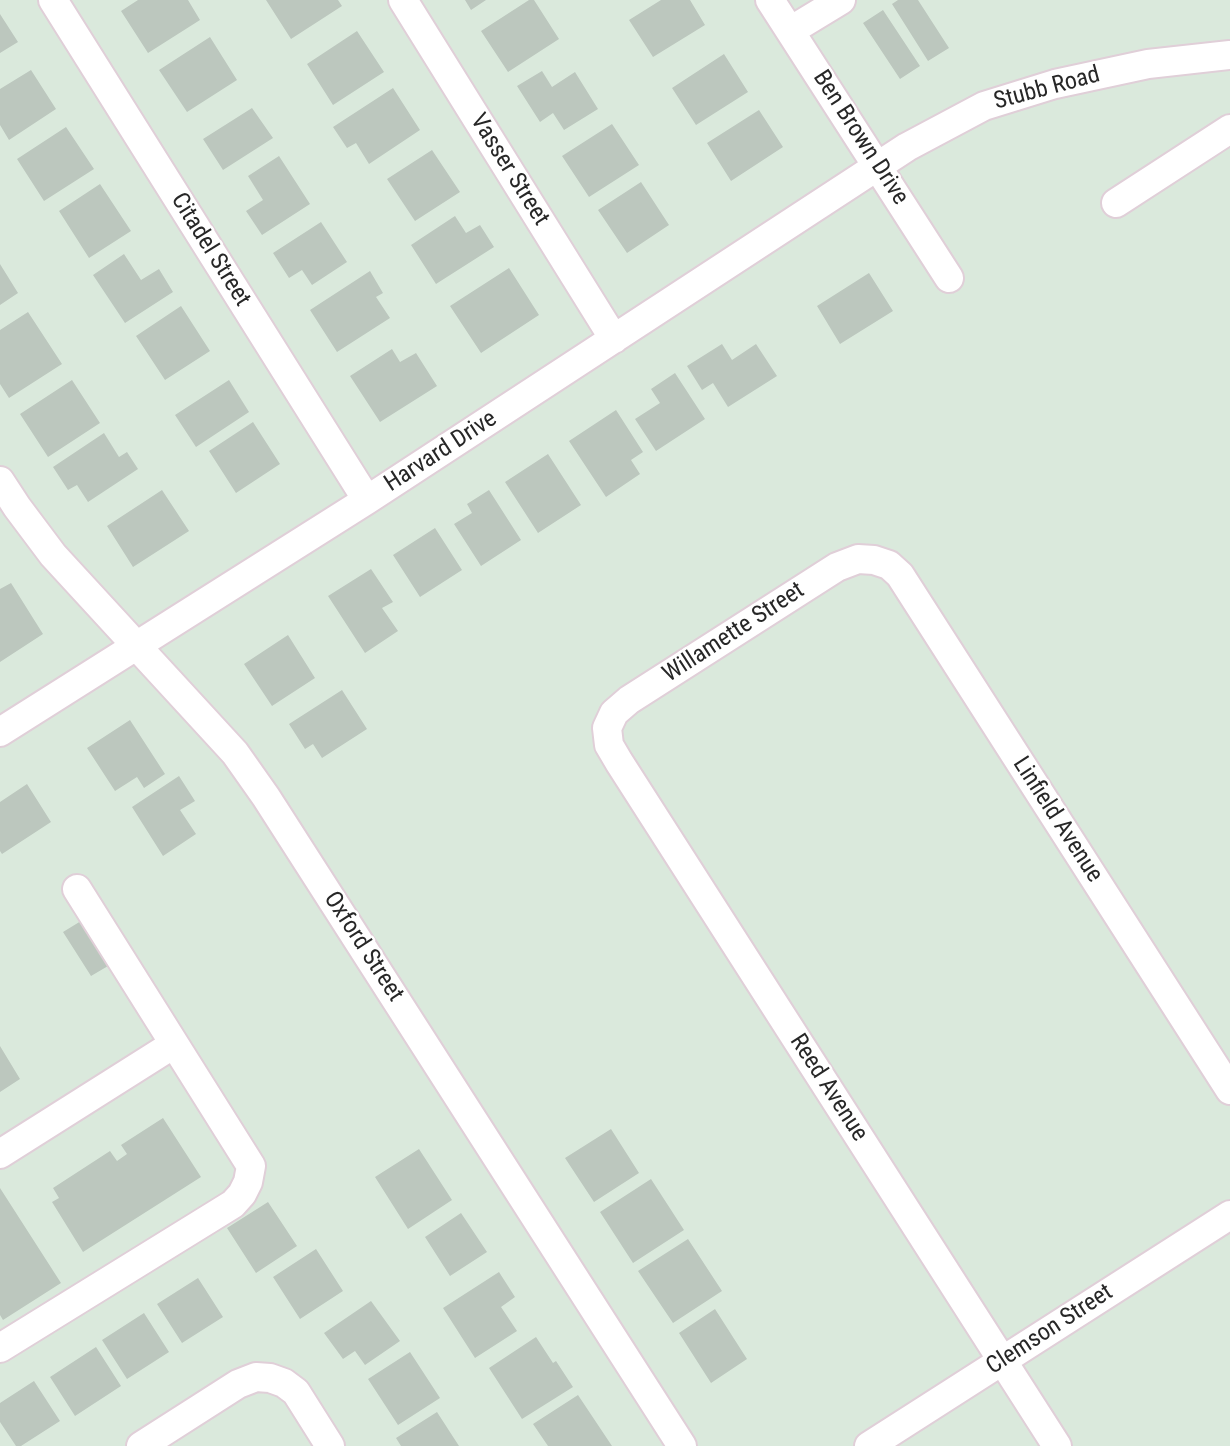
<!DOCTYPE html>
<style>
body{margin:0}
canvas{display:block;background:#dae9dc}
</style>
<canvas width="1230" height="1446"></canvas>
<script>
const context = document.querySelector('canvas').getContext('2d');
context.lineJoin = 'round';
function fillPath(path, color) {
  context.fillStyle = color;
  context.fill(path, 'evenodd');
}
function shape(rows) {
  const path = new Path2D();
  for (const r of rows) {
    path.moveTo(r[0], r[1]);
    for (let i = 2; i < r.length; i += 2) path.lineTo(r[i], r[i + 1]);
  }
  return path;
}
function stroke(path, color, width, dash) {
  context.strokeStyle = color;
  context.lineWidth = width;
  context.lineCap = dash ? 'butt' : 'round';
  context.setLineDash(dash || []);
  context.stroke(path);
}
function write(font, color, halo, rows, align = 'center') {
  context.font = font + ' "Roboto Condensed",sans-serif';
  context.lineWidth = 5;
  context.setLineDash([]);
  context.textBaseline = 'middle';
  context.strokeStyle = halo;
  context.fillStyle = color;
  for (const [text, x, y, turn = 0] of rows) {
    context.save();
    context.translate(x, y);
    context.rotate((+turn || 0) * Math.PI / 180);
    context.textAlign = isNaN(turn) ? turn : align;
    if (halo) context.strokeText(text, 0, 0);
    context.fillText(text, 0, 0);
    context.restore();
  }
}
fillPath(shape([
 [138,0,188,0,200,20,148,53,121,11],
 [266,0,338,0,342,6,291,39],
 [465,0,486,0,471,10],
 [529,0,534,0,559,39,508,72,481,31],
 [661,0,690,0,705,25,653,57,629,20],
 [898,0,918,0,949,48,928,61,892,4],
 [883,10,920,66,900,79,863,23],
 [0,14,18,42,0,53],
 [357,31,384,72,333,105,307,64],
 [210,37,237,80,187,112,159,70],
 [724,54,748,92,696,125,672,88],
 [31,70,56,109,9,140,0,125,0,89],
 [542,71,552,87,575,72,598,109,564,130,553,113,540,122,517,86],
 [393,88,420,130,369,164,356,143,347,148,333,127],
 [252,108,273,138,223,170,203,139],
 [759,110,783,147,731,181,707,143],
 [612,124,639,165,589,197,562,156],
 [66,127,94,169,44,201,17,159],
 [432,150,460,192,415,221,387,179],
 [279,156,310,204,262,235,246,211,263,200,248,176],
 [641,182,669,225,627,253,598,210],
 [100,184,131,231,89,258,59,211],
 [455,216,466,233,480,225,494,247,436,284,411,245],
 [321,222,347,262,312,285,302,270,289,278,273,253],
 [124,254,141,280,159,269,173,292,125,323,93,275],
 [0,264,18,293,0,305],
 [509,268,539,315,481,353,450,306],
 [370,271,383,293,376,297,390,318,337,352,310,310],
 [869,273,893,311,840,344,817,306],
 [181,306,210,351,165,380,136,336],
 [28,312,62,364,9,398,0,384,0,330],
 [722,344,732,360,756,344,777,376,728,407,713,383,702,390,687,366],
 [392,349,400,362,416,353,437,386,380,422,350,376],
 [675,373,705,419,656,451,635,419,660,403,651,389],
 [72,380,100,423,48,457,20,414],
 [229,380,249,412,196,447,175,415],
 [616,410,643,452,631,460,640,474,606,497,569,441],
 [253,422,280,464,236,493,209,451],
 [104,433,119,457,127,452,138,469,88,502,77,485,68,490,53,467],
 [548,454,581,505,538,533,505,482],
 [162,490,189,531,133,567,107,526],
 [489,490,521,540,481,566,454,524,472,513,467,504],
 [435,528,462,570,420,597,393,555],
 [371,569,393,602,382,608,398,631,365,653,328,596],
 [11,583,43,634,0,662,0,589],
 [288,635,315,678,272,706,244,664],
 [342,690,367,729,322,758,313,744,305,749,289,724],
 [130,720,165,774,144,788,137,777,115,791,87,748],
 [179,776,195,801,180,810,196,834,163,856,132,807],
 [27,784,51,822,2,854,0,851,0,802],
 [81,921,108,966,91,976,63,932],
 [0,1046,20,1079,0,1092],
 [163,1118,201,1177,83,1252,52,1202,59,1198,53,1188,110,1151,117,1161,127,1154,121,1145],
 [611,1129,639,1173,594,1202,565,1158],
 [419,1149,452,1200,408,1229,375,1177],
 [651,1179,684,1230,633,1263,600,1212],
 [0,1188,61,1283,3,1320,0,1315],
 [268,1202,297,1246,256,1273,227,1228],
 [461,1213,487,1252,450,1276,425,1237],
 [688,1239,722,1291,673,1323,638,1271],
 [316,1249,343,1291,300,1319,273,1277],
 [499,1272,515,1297,501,1307,517,1331,475,1358,443,1308],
 [198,1278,223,1317,182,1343,157,1304],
 [371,1301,400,1341,365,1365,355,1351,343,1359,324,1333],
 [715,1309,747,1359,711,1383,679,1333],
 [144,1313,169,1352,127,1379,102,1340],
 [536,1337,553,1363,556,1361,573,1387,522,1419,489,1368],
 [96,1347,121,1386,75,1416,50,1377],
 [410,1352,440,1398,398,1425,368,1379],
 [34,1381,60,1421,21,1446,16,1446,0,1422,0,1403],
 [578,1395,612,1446,548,1446,533,1424],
 [437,1412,459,1446,401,1446,396,1438]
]), '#bcc7be');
const minor = shape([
 [53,0,367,500],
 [403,0,614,339],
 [770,0,949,278],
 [790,31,841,0],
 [1116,203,1230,129],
 [0,481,17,507,53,555,235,753,266,797,682,1446],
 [0,732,367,500,907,147,984,106,1055,84,1148,64,1230,55],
 [0,1154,174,1044],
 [0,1348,233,1204,242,1194,248,1182,251,1166,77,889],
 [141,1446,238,1384,256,1377,270,1378,284,1383,296,1392,330,1446],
 [869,1446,1230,1215],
 [1057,1446,619,762,609,745,607,728,614,713,629,700,837,567,858,559,874,560,889,565,900,575,1230,1090]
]);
stroke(minor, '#e0cfd8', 32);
stroke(minor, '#fff', 28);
write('24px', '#272727', '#fff', [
 ["Stubb Road",1047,89,-15],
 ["Ben Brown Drive",860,138,57],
 ["Vasser Street",509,170,58],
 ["Citadel Street",210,250,58],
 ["Harvard Drive",441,452,-33],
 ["Willamette Street",734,633,-33],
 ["Linfield Avenue",1057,820,57],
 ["Oxford Street",363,947,57],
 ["Reed Avenue",828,1088,57],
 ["Clemson Street",1050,1330,-33]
]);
</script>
